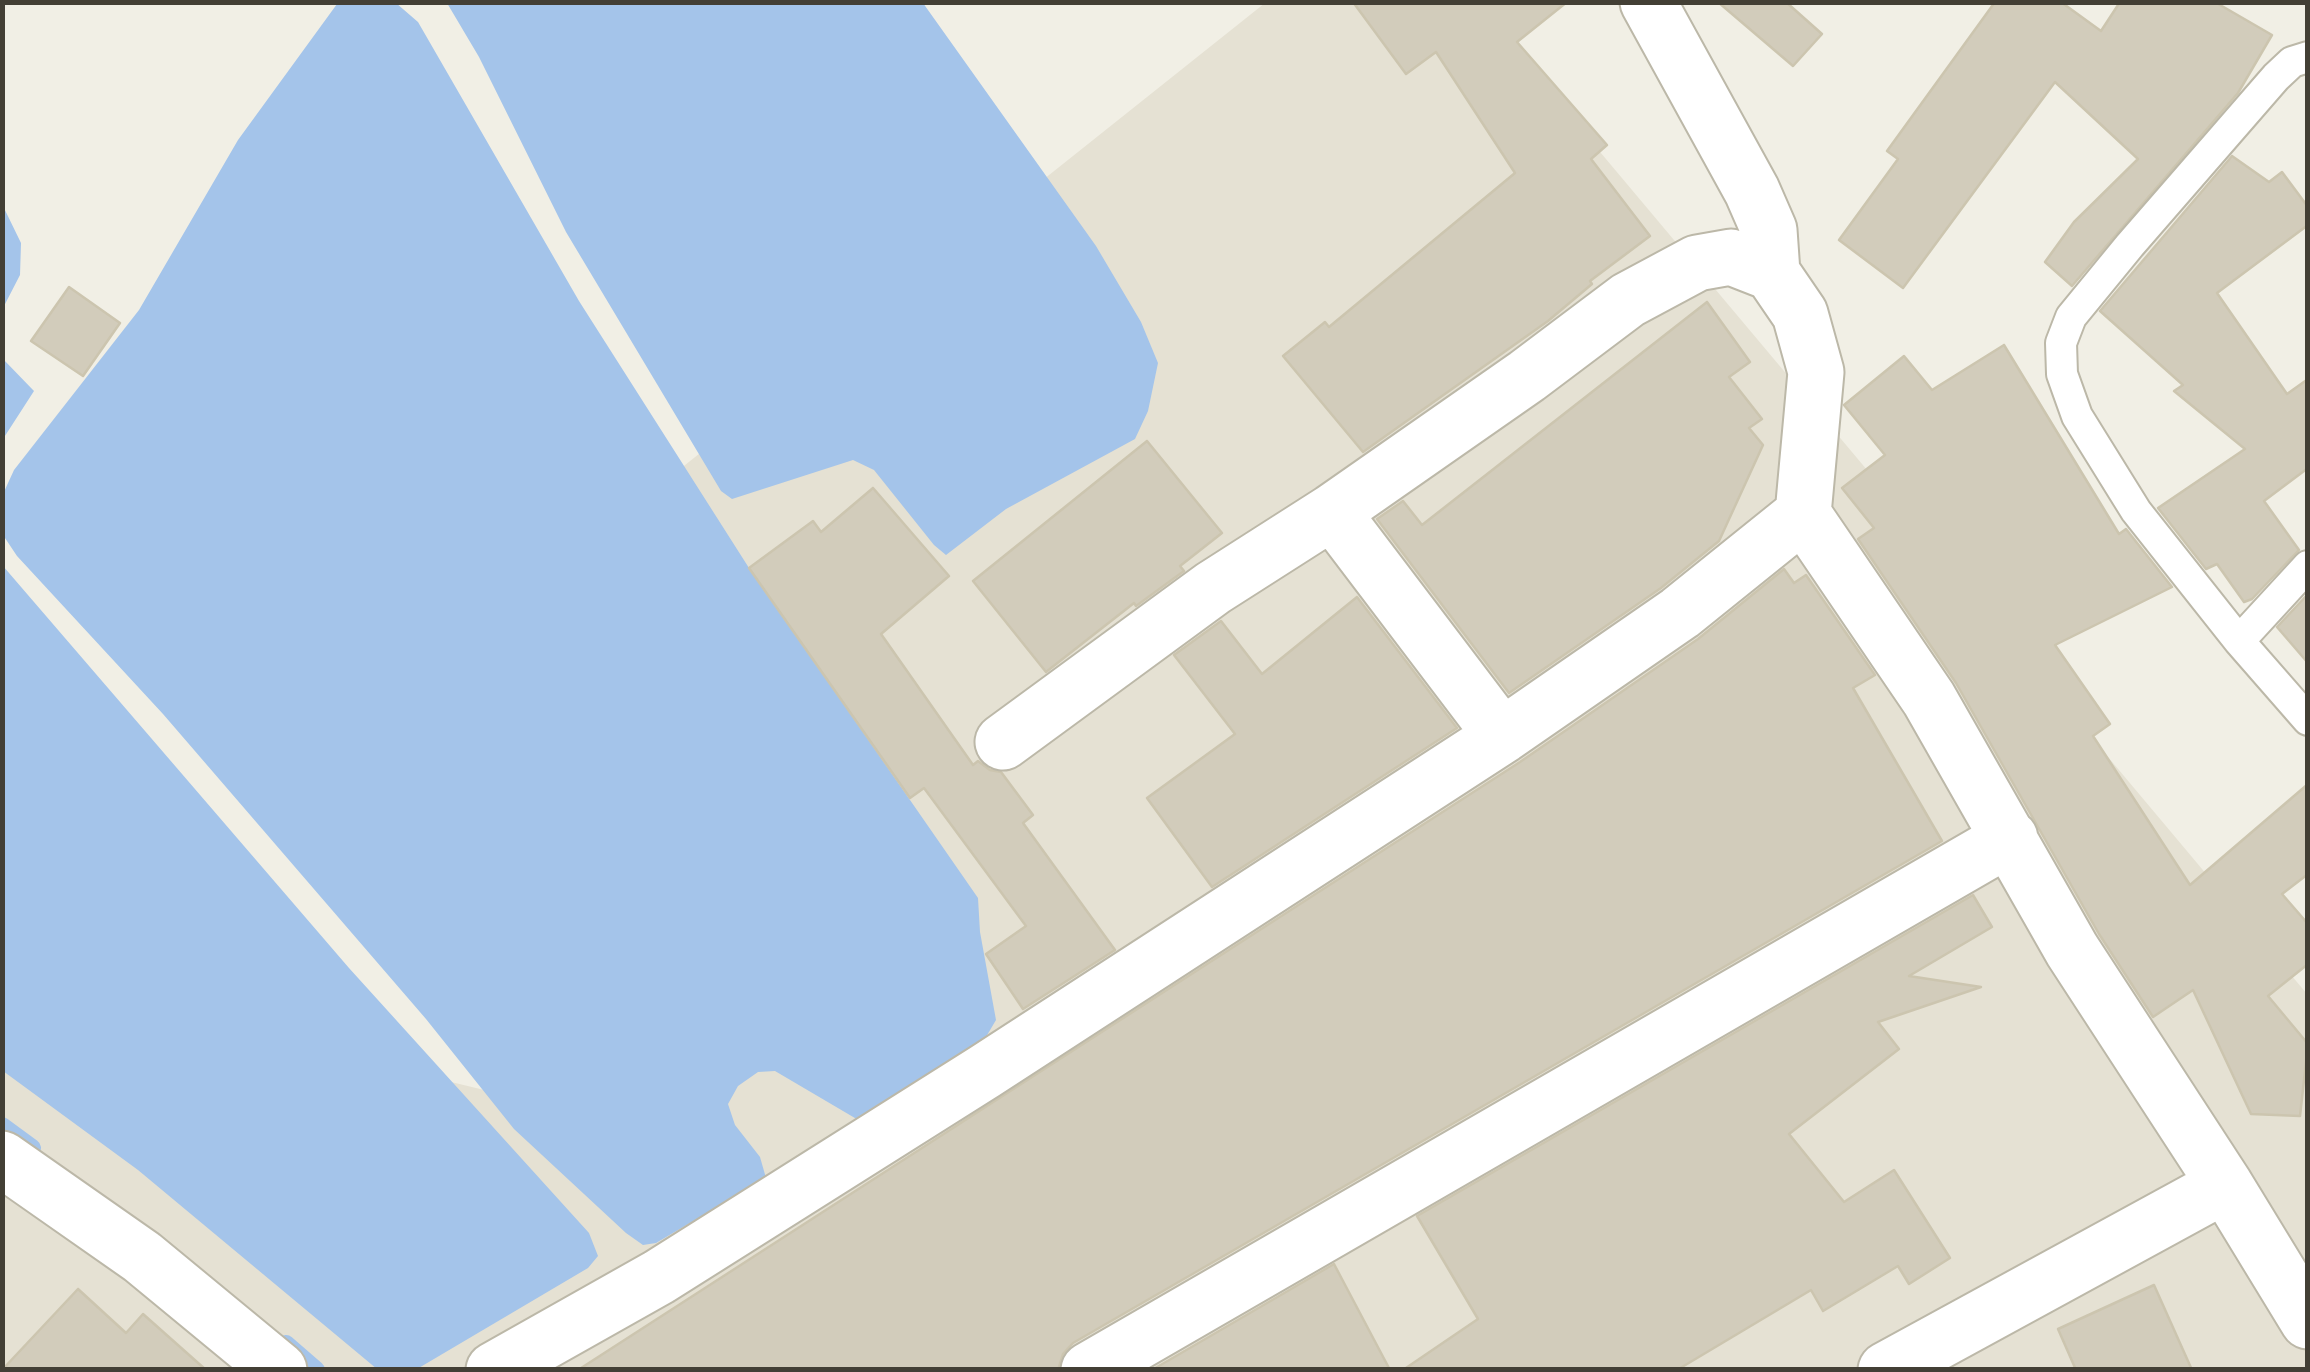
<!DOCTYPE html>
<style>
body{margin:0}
#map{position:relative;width:2310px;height:1372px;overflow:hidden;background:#f1efe5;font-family:"Alegreya Sans",sans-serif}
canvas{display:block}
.frame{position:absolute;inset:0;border:5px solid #433f35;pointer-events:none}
</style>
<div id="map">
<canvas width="2310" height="1372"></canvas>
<div class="frame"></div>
</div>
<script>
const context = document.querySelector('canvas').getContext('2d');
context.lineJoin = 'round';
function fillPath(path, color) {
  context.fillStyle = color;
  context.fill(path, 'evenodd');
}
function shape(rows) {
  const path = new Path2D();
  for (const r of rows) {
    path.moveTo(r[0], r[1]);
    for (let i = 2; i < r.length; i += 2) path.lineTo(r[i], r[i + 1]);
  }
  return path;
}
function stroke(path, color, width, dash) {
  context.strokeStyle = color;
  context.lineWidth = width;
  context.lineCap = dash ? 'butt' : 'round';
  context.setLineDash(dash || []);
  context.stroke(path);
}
fillPath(shape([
 [1265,3,1475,3,2307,994,2307,1369,3,1370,3,974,559,1108,665,481]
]), '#e5e1d3');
fillPath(shape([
 [396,3,418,22,579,301,749,568,978,898,980,932,996,1020,983,1042,860,1121,775,1071,758,1072,738,1086,728,1104,735,1125,760,1157,766,1178,656,1243,643,1245,626,1233,514,1129,426,1019,163,714,17,556,3,535,3,494,14,470,139,310,238,140,337,4],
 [447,3,923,3,1096,246,1141,322,1158,363,1148,411,1135,439,1006,509,946,555,934,545,874,470,853,460,732,499,721,491,566,232,479,57],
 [3,206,21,243,20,275,3,308],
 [3,359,34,391,3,439],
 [3,566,349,968,589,1233,598,1256,588,1268,417,1369,377,1369,138,1170,3,1071]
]), '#a4c4ea');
stroke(shape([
 [2,1126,32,1148],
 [286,1344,316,1370]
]), '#a4c4ea', 18);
const building = shape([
 [1353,2,1567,2,1517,42,1607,145,1591,159,1650,236,1590,281,1592,284,1548,321,1363,452,1283,356,1325,322,1329,327,1515,173,1436,52,1406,74,1353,2],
 [1718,2,1786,2,1822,34,1793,66,1718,2],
 [1995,2,2061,2,2101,31,2120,2,2215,2,2272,35,2238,93,2072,286,2045,262,2074,222,2138,159,2055,82,1903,288,1839,240,1898,159,1887,151,1995,2],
 [2232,156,2269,182,2282,172,2308,207,2308,225,2217,293,2287,394,2308,379,2308,468,2264,501,2299,550,2252,599,2244,602,2217,564,2206,569,2158,508,2245,449,2174,391,2183,385,2100,311,2232,156],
 [69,287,120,323,83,376,31,341,69,287],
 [1707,302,1750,362,1729,377,1762,419,1749,428,1763,445,1719,541,1661,588,1509,693,1377,519,1403,501,1422,525,1707,302],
 [2004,345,2119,534,2126,529,2172,587,2055,645,2110,724,2093,736,2190,885,2308,784,2308,874,2282,894,2308,924,2308,964,2268,996,2308,1044,2300,1116,2251,1114,2193,990,2153,1017,2099,934,1956,683,1858,539,1874,528,1842,488,1885,455,1844,405,1904,356,1932,390,2004,345],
 [1147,441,1222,533,1180,566,1184,571,1136,606,1134,603,1046,672,973,581,1147,441],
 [873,488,949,576,881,634,973,765,978,761,990,770,1001,772,1033,815,1023,823,1115,950,1023,1009,986,954,1026,926,924,788,910,798,749,568,813,521,821,532,873,488],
 [1784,569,1794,583,1806,575,1875,675,1853,688,1942,841,1073,1343,1063,1354,1058,1370,578,1370,1520,762,1698,639,1784,569],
 [2308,594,2308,663,2277,627,2308,594],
 [1357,597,1457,728,1212,887,1147,798,1235,734,1174,655,1221,621,1262,674,1357,597],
 [1973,895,1992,927,1909,976,1981,987,1878,1022,1899,1049,1789,1134,1844,1202,1894,1170,1950,1258,1909,1284,1898,1266,1823,1311,1811,1290,1677,1370,1403,1370,1478,1319,1417,1216,1973,895],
 [1334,1264,1390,1370,1152,1370,1334,1264],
 [2154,1285,2192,1370,2076,1370,2058,1329,2154,1285],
 [78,1289,126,1333,143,1314,206,1370,2,1370,78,1289]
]);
fillPath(building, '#d2ccbb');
stroke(building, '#ccc5af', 2.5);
const service = shape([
 [2308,57,2292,62,2276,77,2130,245,2071,317,2061,343,2062,374,2077,416,2136,511,2239,641,2308,720],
 [2239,641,2308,566]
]);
const minor = shape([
 [1648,2,1752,191,1769,230,1772,273],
 [1332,512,1502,736],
 [1003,742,1213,588,1332,512,1527,376,1628,300,1697,263,1731,257,1772,273,1800,314,1816,372,1803,514,1929,699,2072,950,2225,1185,2308,1321],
 [2,1159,142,1257,279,1370],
 [494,1370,659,1277,984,1072,1502,736,1680,613,1803,514],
 [1089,1370,2010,838],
 [1886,1370,2225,1185]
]);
stroke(service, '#bcb8a8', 34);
stroke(minor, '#bcb8a8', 59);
stroke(service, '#fff', 30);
stroke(minor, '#fff', 55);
</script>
